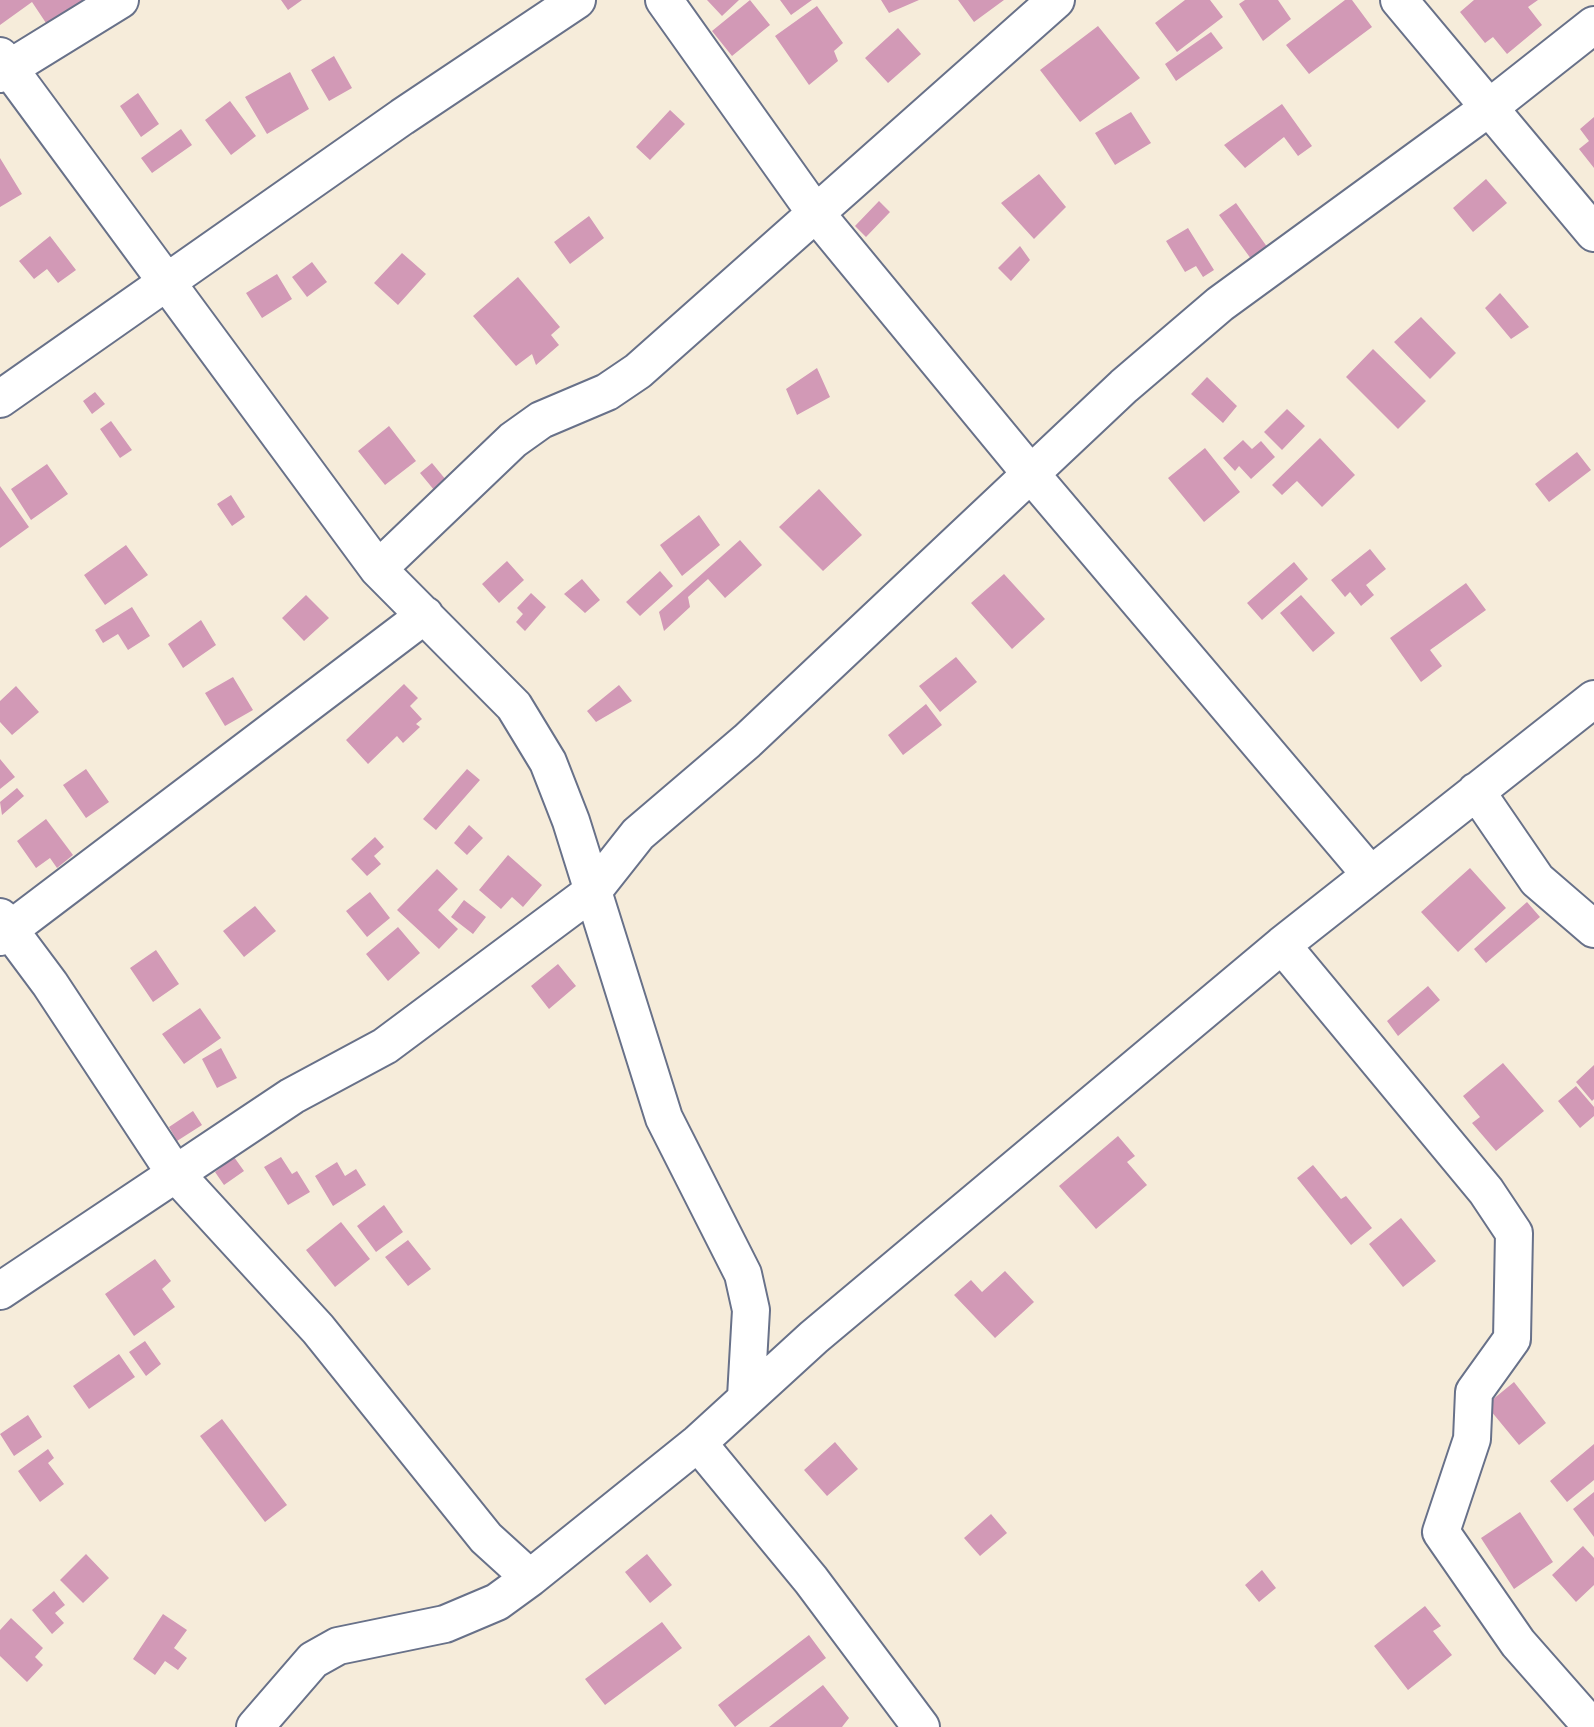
<!DOCTYPE html>
<style>
body{margin:0}
canvas{display:block;background:#f6ecda}
</style>
<canvas width="1594" height="1727"></canvas>
<script>
const context = document.querySelector('canvas').getContext('2d');
context.lineJoin = 'round';
function fillPath(path, color) {
  context.fillStyle = color;
  context.fill(path, 'evenodd');
}
function shape(rows) {
  const path = new Path2D();
  for (const r of rows) {
    path.moveTo(r[0], r[1]);
    for (let i = 2; i < r.length; i += 2) path.lineTo(r[i], r[i + 1]);
  }
  return path;
}
function stroke(path, color, width, dash) {
  context.strokeStyle = color;
  context.lineWidth = width;
  context.lineCap = dash ? 'butt' : 'round';
  context.setLineDash(dash || []);
  context.stroke(path);
}
fillPath(shape([
 [0,0,89,0,48,26,32,2,0,25],
 [281,0,302,0,288,10],
 [707,0,739,0,722,16],
 [750,0,770,25,732,56,712,31],
 [780,0,812,0,791,15],
 [881,0,919,0,889,13],
 [958,0,1004,0,974,22],
 [1185,0,1210,0,1223,17,1177,52,1155,23],
 [1245,0,1278,0,1291,19,1263,41,1239,4],
 [1345,0,1352,0,1372,27,1309,74,1286,45],
 [1474,0,1538,0,1528,7,1542,25,1507,54,1493,37,1485,43,1460,12],
 [817,6,843,43,834,51,838,61,809,85,775,36],
 [1098,26,1140,78,1080,122,1040,70],
 [898,28,921,54,888,83,865,58],
 [1211,32,1223,48,1176,81,1165,64],
 [334,56,352,88,329,101,311,70],
 [290,72,309,109,267,134,245,97],
 [138,93,159,124,141,137,120,106],
 [230,101,256,136,231,155,205,120],
 [1282,104,1312,146,1298,156,1284,137,1245,168,1224,145],
 [670,110,685,124,650,160,636,147],
 [1131,112,1151,143,1115,165,1095,133],
 [1594,117,1594,168,1579,149,1589,141,1580,129],
 [181,129,192,145,152,173,141,158],
 [0,158,22,194,0,207],
 [1039,174,1066,207,1034,239,1001,203],
 [1486,179,1507,203,1473,232,1453,208],
 [879,201,890,212,866,237,855,226],
 [1236,203,1270,251,1254,263,1219,215],
 [589,216,604,238,570,264,554,242],
 [1188,228,1214,270,1203,277,1196,266,1185,272,1166,241],
 [50,236,76,270,58,283,47,269,34,279,19,261],
 [1020,246,1030,260,1011,281,998,268],
 [402,253,426,274,398,305,374,283],
 [312,262,327,282,307,297,292,277],
 [277,274,292,299,262,318,246,293],
 [518,277,560,327,551,335,559,345,536,365,532,354,516,366,473,316],
 [1500,293,1529,327,1511,339,1485,308],
 [1421,317,1456,353,1430,379,1394,342],
 [1373,349,1426,401,1398,429,1346,377],
 [817,368,830,397,797,415,786,389],
 [1207,377,1237,406,1223,423,1191,394],
 [95,392,105,404,92,414,83,401],
 [1287,409,1305,426,1282,450,1264,432],
 [111,421,132,450,120,458,100,429],
 [389,426,416,461,385,485,358,451],
 [1320,438,1355,475,1322,507,1297,481,1282,495,1272,485],
 [1243,440,1252,449,1261,441,1275,457,1251,479,1239,466,1235,471,1223,458],
 [1205,448,1240,492,1204,522,1168,478],
 [1577,452,1591,470,1549,502,1535,484],
 [432,463,451,486,439,496,420,473],
 [47,464,68,494,31,520,11,489],
 [0,486,29,527,0,548],
 [819,489,862,535,823,571,779,527],
 [231,495,245,517,232,526,217,504],
 [699,515,720,545,682,576,660,545],
 [740,540,762,565,725,598,708,579,688,597,690,607,664,631,659,612],
 [126,545,148,575,105,605,84,575],
 [1370,549,1386,569,1366,585,1374,595,1361,606,1350,592,1345,597,1331,580],
 [507,561,524,580,499,603,482,584],
 [1294,562,1308,579,1262,620,1247,603],
 [660,571,673,586,640,616,626,602],
 [1004,574,1045,619,1012,649,971,603],
 [582,579,600,600,585,613,564,594],
 [1466,583,1486,610,1430,650,1442,666,1421,682,1390,638],
 [531,593,546,607,525,631,516,622,523,614,517,608],
 [306,595,329,618,304,641,282,618],
 [1301,595,1335,633,1313,652,1280,613],
 [132,607,150,636,128,650,118,634,103,643,95,630],
 [201,620,216,645,183,668,168,644],
 [956,657,977,682,940,712,919,686],
 [233,677,253,710,225,726,205,693],
 [404,684,418,698,410,706,422,719,416,724,420,727,403,743,397,736,368,764,346,740],
 [619,685,632,701,596,722,587,711],
 [16,686,39,712,12,735,0,722,0,701],
 [926,704,942,725,903,755,888,735],
 [0,759,15,777,0,789],
 [86,769,109,802,86,818,63,785],
 [467,769,480,780,436,830,423,819],
 [17,788,24,796,2,815,0,802],
 [46,819,73,855,57,868,50,858,36,868,17,841],
 [469,825,483,838,467,855,454,843],
 [375,837,384,847,374,856,381,864,367,876,351,859],
 [508,855,542,885,523,907,512,897,501,909,479,890],
 [1470,868,1506,908,1458,952,1421,912],
 [437,869,458,889,438,910,458,929,439,949,397,910],
 [370,892,390,918,367,937,346,911],
 [464,900,486,917,473,934,451,917],
 [1527,902,1540,917,1486,963,1474,949],
 [255,906,276,931,244,957,223,931],
 [398,927,420,953,388,981,366,954],
 [156,950,179,984,153,1002,130,968],
 [558,964,576,986,549,1009,531,986],
 [1428,986,1440,1000,1398,1036,1387,1021],
 [200,1008,221,1038,184,1064,162,1034],
 [221,1048,237,1078,217,1088,202,1059],
 [1503,1063,1544,1111,1496,1151,1472,1123,1480,1117,1463,1096],
 [1594,1065,1594,1099,1592,1101,1576,1082],
 [1576,1086,1594,1107,1594,1116,1580,1128,1558,1101],
 [193,1111,202,1125,177,1141,169,1127],
 [1118,1136,1135,1156,1127,1162,1147,1185,1096,1229,1059,1186],
 [234,1157,244,1171,224,1185,215,1172],
 [281,1157,292,1174,297,1171,310,1192,288,1205,264,1167],
 [337,1162,345,1176,356,1169,366,1185,333,1206,315,1176],
 [1313,1165,1341,1199,1346,1196,1372,1228,1351,1245,1297,1178],
 [384,1205,403,1232,376,1252,357,1226],
 [1401,1218,1436,1261,1403,1287,1369,1244],
 [341,1222,370,1259,335,1287,306,1250],
 [408,1240,431,1269,408,1286,385,1257],
 [155,1259,171,1281,162,1289,175,1307,134,1336,105,1294],
 [1005,1271,1034,1302,995,1338,954,1295,971,1280,982,1292],
 [145,1341,161,1364,146,1376,129,1352],
 [119,1354,135,1377,89,1409,73,1386],
 [1514,1382,1546,1423,1519,1445,1486,1405],
 [28,1415,42,1437,14,1456,0,1434],
 [222,1419,287,1505,265,1522,200,1436],
 [835,1442,858,1469,827,1496,804,1470],
 [1594,1444,1594,1480,1567,1502,1550,1481],
 [48,1449,54,1458,48,1463,64,1484,40,1502,18,1471],
 [1594,1492,1594,1537,1573,1509],
 [1520,1512,1553,1562,1514,1589,1481,1538],
 [991,1514,1007,1533,980,1556,964,1538],
 [1583,1546,1594,1558,1594,1585,1576,1602,1552,1575],
 [86,1554,109,1578,83,1603,60,1580],
 [647,1554,672,1585,650,1603,625,1572],
 [1262,1570,1276,1588,1259,1602,1245,1585],
 [54,1591,65,1605,55,1613,64,1623,52,1634,32,1610],
 [1425,1606,1441,1626,1433,1631,1452,1655,1408,1690,1374,1646],
 [163,1614,187,1630,174,1648,187,1658,178,1670,165,1661,155,1675,133,1659],
 [11,1618,43,1648,35,1657,43,1665,27,1682,0,1656,0,1630],
 [662,1622,682,1648,605,1705,585,1679],
 [809,1635,826,1658,735,1727,718,1705],
 [823,1685,849,1718,842,1727,769,1727]
]), '#d299b6');
const minor = shape([
 [664,0,814,211,1030,473,1370,874],
 [1399,0,1594,233],
 [0,56,378,569,514,706,548,762,571,821,664,1118,743,1274,751,1310,746,1397],
 [0,74,120,0],
 [0,399,402,117,577,0],
 [378,569,513,440,541,420,607,392,638,371,1056,0],
 [1476,791,1537,880,1594,929],
 [0,917,50,984,174,1172,318,1329,486,1538,530,1578],
 [0,937,425,615],
 [1282,945,1486,1191,1514,1233,1512,1339,1474,1392,1472,1439,1441,1532,1518,1643,1592,1727],
 [0,1291,292,1096,385,1046,593,891,638,834,747,741,1124,386,1220,304,1490,107,1594,25],
 [698,1443,811,1580,921,1727],
 [255,1727,313,1660,338,1646,445,1624,497,1602,530,1578,698,1443,814,1337,1282,945,1594,699]
]);
stroke(minor, '#687189', 40);
stroke(minor, '#fff', 36);
</script>
